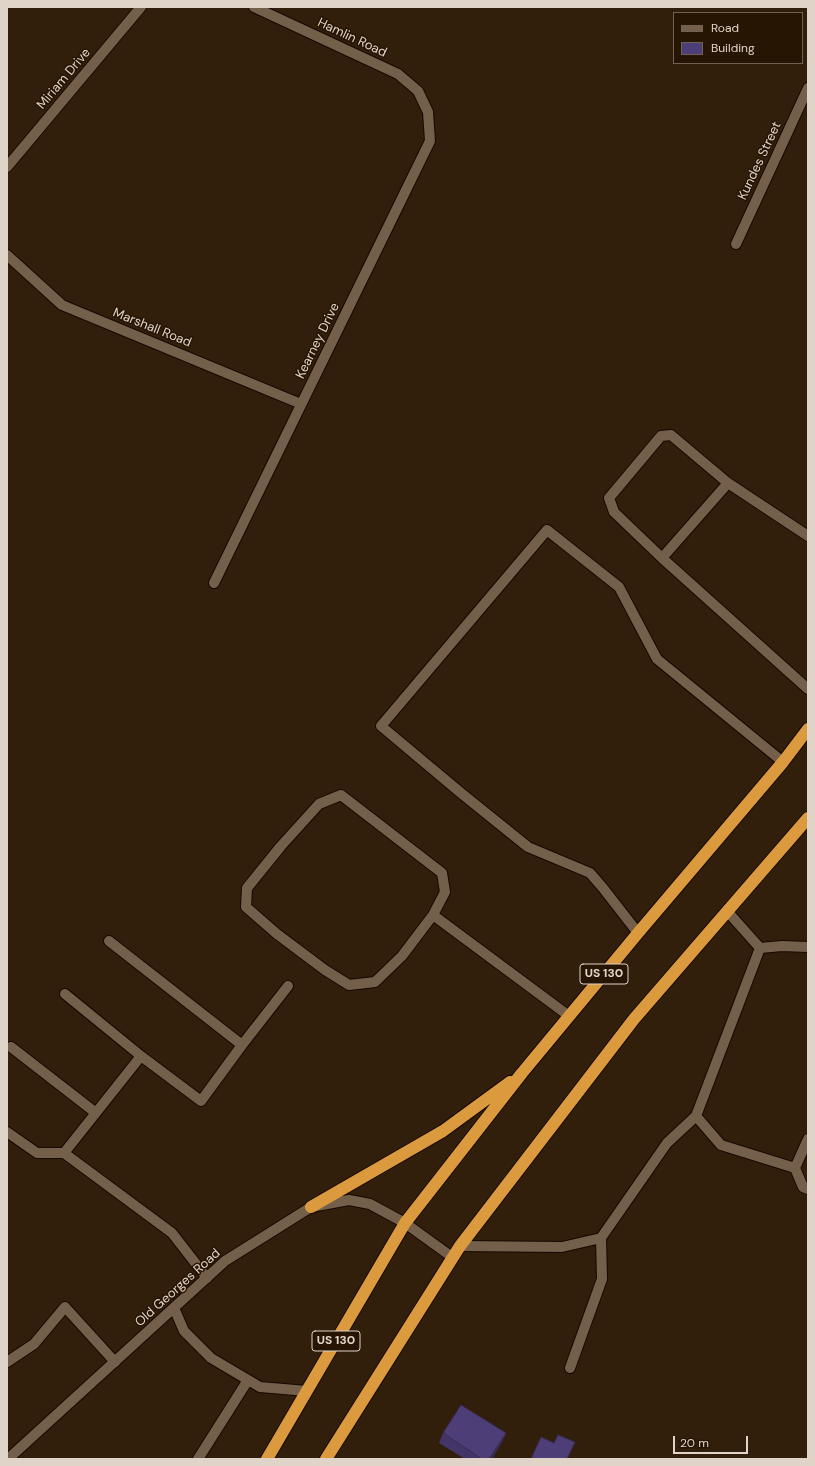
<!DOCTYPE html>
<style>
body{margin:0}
#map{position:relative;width:815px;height:1466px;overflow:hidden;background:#311f0c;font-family:"DM Sans",sans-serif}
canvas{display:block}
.frame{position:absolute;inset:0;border:8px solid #e0d3c8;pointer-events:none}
.legend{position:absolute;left:673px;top:12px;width:130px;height:52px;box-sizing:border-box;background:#271504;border:1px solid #716152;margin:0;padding:5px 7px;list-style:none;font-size:12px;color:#e0d3c8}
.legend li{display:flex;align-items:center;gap:8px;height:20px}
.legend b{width:20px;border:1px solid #716152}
.scale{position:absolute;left:673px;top:1436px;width:75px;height:18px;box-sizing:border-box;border:2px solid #e0d3c8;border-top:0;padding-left:5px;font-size:12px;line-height:14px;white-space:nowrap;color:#e0d3c8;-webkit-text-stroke:3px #271504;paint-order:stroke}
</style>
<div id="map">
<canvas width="815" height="1466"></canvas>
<div class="frame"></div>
<ul class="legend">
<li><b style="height:5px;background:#745f4b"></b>Road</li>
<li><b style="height:11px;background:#4e3e78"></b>Building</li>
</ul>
<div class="scale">20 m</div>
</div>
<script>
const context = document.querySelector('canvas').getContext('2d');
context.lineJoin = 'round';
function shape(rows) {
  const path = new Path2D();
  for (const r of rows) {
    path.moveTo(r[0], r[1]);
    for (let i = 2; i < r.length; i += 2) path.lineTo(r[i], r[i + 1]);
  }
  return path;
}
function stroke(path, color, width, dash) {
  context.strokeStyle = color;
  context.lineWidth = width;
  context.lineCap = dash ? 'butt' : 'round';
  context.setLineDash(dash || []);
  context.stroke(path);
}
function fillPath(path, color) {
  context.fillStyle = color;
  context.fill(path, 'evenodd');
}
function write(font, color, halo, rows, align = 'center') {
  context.font = font + ' "DM Sans",sans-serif';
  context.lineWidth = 3;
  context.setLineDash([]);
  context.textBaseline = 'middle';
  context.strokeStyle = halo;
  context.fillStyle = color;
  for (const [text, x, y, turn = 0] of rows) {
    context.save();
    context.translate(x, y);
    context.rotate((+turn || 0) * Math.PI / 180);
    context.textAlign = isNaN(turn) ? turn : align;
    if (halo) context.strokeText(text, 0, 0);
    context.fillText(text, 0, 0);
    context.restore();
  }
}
const lane = shape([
 [808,536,728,483,671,435,661,436,609,498,614,512,662,558,808,689],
 [662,558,728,483],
 [341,795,442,873,445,892,433,915,402,956,375,982,349,985,325,970,277,934,246,907,247,888,281,846,319,804,341,795],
 [727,911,760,948,782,946,808,947],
 [433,915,569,1016],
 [638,933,603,888,590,873,528,847,461,793,381,726,547,530,619,587,657,659,783,762],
 [109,941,242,1045],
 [65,994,141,1056,201,1101,242,1045,288,986],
 [11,1047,96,1113],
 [141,1056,64,1153,172,1233,207,1278],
 [696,1116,721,1145,795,1168],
 [7,1132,37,1153,64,1153],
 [808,1139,795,1168,803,1187,808,1189],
 [460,1246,562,1247,601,1238,667,1143,696,1116,760,948],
 [174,1308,184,1331,211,1358,260,1387,307,1391],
 [7,1362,34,1344,65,1307,115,1362],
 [570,1368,602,1279,601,1238],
 [198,1459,248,1380]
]);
const street = shape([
 [7,167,141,7],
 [736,244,808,88],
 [7,255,62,305,301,404],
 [214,583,430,141,428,112,418,91,398,74,254,7],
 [8,1459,225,1261,311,1207,349,1200,370,1204,405,1223,452,1257]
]);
const highway = shape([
 [311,1207,443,1131,510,1082],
 [267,1459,405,1223,522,1073,638,933,783,762,808,729],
 [326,1459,460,1246,634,1019,808,818]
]);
stroke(lane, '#180800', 12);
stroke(street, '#180800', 12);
stroke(highway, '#180800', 14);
stroke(lane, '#745f4b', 10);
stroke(street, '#745f4b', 10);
stroke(highway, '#da9a3d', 12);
fillPath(shape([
 [443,1433,506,1433,502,1442,492,1459,465,1459,439,1443]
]), '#433567');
fillPath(shape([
 [506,1433,502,1442,492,1459,489,1459]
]), '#372b54');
const building = shape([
 [461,1405,506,1433,489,1459,482,1459,443,1433,461,1405],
 [558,1435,575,1442,567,1459,531,1459,541,1437,554,1443,558,1435]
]);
fillPath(building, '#4e3e78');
stroke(building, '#372b54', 1);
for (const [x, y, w] of [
 [604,974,48],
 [336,1341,48]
]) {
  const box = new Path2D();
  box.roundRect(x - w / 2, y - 10, w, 20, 3);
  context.fillStyle = '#271504';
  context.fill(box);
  stroke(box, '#e0d3c8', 1);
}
write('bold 12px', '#e0d3c8', null, [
 ["US 130",604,974],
 ["US 130",336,1341]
]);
write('13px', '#e0d3c8', '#271504', [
 ["Hamlin Road",352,38,25],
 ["Miriam Drive",64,79,-50],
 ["Kundes Street",760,161,-65],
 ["Marshall Road",152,328,22],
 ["Kearney Drive",318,341,-64],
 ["Old Georges Road",178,1288,-42]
]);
</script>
